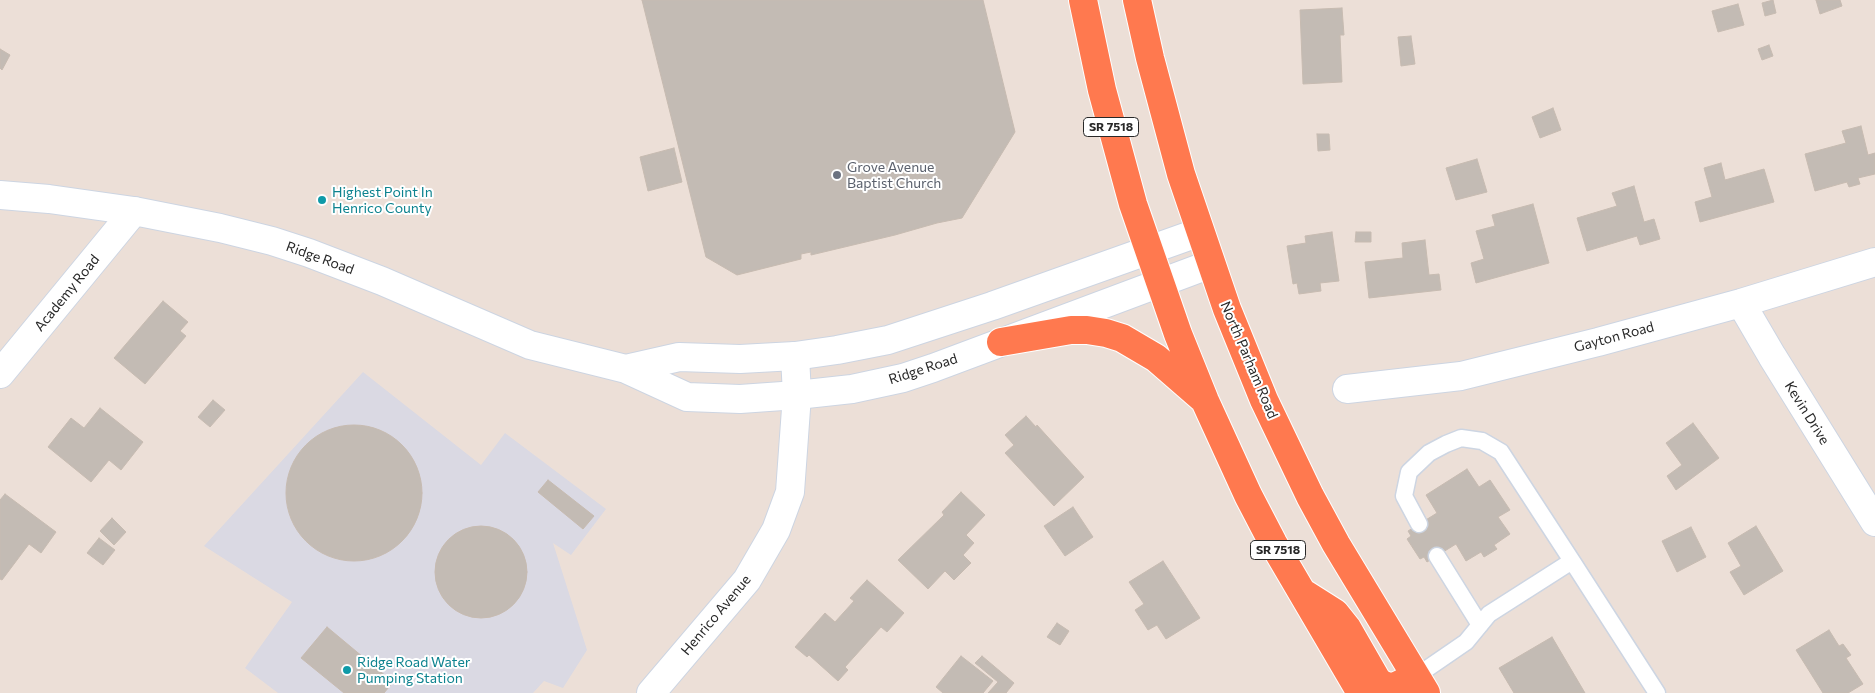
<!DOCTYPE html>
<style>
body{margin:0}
canvas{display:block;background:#ecdfd7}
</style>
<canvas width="1875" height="693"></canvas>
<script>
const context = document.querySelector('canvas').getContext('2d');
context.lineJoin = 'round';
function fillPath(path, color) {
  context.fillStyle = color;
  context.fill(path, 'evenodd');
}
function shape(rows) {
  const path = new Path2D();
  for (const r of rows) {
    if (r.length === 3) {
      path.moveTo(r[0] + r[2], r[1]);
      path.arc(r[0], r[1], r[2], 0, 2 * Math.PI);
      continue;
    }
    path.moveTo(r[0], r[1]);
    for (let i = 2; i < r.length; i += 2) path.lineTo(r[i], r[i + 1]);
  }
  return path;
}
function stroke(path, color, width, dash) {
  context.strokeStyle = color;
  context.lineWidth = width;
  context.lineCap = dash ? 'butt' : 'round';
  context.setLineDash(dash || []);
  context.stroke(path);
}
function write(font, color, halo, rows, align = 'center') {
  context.font = font + ' Commissioner,sans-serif';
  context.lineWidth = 4;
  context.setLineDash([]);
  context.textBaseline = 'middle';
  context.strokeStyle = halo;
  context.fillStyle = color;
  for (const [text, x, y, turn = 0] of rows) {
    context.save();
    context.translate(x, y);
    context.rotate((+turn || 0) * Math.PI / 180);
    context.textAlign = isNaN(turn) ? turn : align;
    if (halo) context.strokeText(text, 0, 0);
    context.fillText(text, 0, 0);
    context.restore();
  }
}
fillPath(shape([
 [363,372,481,465,505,433,606,509,571,555,553,543,587,650,563,688,544,681,533,693,278,693,245,668,292,602,204,546]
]), '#dad9e3');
const building = shape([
 [642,0,983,0,1015,132,962,218,937,223,895,235,811,255,811,252,801,254,801,259,737,275,706,257,642,0],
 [1773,0,1776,13,1765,16,1762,3,1773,0],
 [1816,0,1840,0,1842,6,1820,14,1816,0],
 [1738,4,1744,25,1718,32,1712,11,1738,4],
 [1342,8,1344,35,1340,35,1342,82,1303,84,1300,10,1342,8],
 [1411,36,1415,64,1401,66,1398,37,1411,36],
 [1769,45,1773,56,1762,60,1758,49,1769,45],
 [0,49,10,55,2,70,0,68,0,49],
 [1553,108,1561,130,1540,138,1532,117,1553,108],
 [1861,126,1868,155,1875,153,1875,174,1858,178,1860,184,1849,187,1847,182,1815,191,1805,154,1846,143,1842,131,1861,126],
 [1317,134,1329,134,1330,150,1318,151,1317,134],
 [674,148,682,182,648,191,640,157,674,148],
 [1477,159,1487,192,1456,200,1446,168,1477,159],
 [1721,163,1725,180,1764,169,1774,202,1700,222,1695,202,1712,197,1704,168,1721,163],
 [1634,186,1644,222,1654,219,1660,239,1640,245,1637,236,1587,251,1577,218,1617,206,1612,193,1634,186],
 [1533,204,1549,263,1476,283,1471,263,1484,259,1476,231,1495,226,1492,215,1533,204],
 [1332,232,1339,281,1320,283,1321,291,1299,294,1297,283,1293,284,1287,246,1306,243,1305,236,1332,232],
 [1356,232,1371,232,1371,242,1355,242,1356,232],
 [1425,240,1429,275,1439,274,1441,290,1369,298,1365,262,1403,258,1402,243,1425,240],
 [163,301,188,322,180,331,186,336,145,384,114,358,163,301],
 [213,400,225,410,210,427,198,417,213,400],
 [100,408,143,442,121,470,109,460,91,482,48,447,71,418,84,428,100,408],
 [1026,416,1036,427,1037,425,1084,477,1054,506,1005,453,1014,445,1005,435,1026,416],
 [1693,423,1719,458,1676,490,1667,476,1682,465,1666,443,1693,423],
 [354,493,68],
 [1467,469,1479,487,1490,480,1510,510,1498,517,1510,534,1494,545,1497,549,1484,557,1481,552,1466,561,1456,544,1427,562,1424,557,1420,559,1407,539,1411,536,1408,531,1437,513,1426,495,1467,469],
 [548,480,594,516,583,529,538,492,548,480],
 [961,492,985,515,966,535,974,543,963,555,971,563,954,580,945,571,928,589,898,560,944,515,942,512,961,492],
 [5,494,56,532,41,553,29,544,2,580,0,579,0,500,5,494],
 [1073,507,1093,537,1065,556,1044,526,1073,507],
 [112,518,126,532,114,545,100,531,112,518],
 [1756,526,1783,571,1744,595,1730,572,1741,566,1728,543,1756,526],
 [481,572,46],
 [1691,527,1706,557,1677,572,1662,541,1691,527],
 [99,538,115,550,103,565,87,553,99,538],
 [1163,561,1200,618,1166,639,1157,625,1148,630,1135,610,1144,604,1129,582,1163,561],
 [867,580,904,613,887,632,881,627,845,667,848,670,838,681,809,655,807,657,795,647,825,613,835,622,854,601,850,598,867,580],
 [1057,623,1069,631,1060,645,1047,637,1057,623],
 [327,627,393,682,384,693,344,693,301,658,327,627],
 [1829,630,1839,646,1843,644,1851,655,1846,658,1863,684,1848,693,1823,693,1796,650,1829,630],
 [1552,637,1585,693,1514,693,1499,668,1552,637],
 [961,656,993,681,983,693,943,693,936,687,961,656],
 [982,656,1014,683,1006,693,988,693,998,682,975,663,982,656]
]);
fillPath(building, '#c3bbb4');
stroke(building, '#c7bbb1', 1);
const lane = shape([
 [1419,524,1404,496,1409,472,1429,453,1446,444,1461,438,1482,441,1501,452,1572,561],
 [1437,556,1480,625],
 [1415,677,1466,642,1489,614,1572,561,1657,693]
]);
const street = shape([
 [1741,303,1772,356,1875,522],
 [0,374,134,211],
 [1347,389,1461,376,1598,342,1741,303,1875,262],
 [651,693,747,580,776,530,790,492,797,395,795,356]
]);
const secondary = shape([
 [0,195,49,199,134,211,220,228,272,241,309,253,382,281,530,345,626,369,687,397,740,399,797,395,852,389,903,378,933,368,1211,264],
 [626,369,679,357,740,359,795,356,837,350,888,340,992,306,1200,232]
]);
const highway = shape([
 [1083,0,1102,90,1133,204,1178,334,1205,401,1248,495,1273,543,1361,693],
 [1137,0,1150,58,1181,174,1227,309,1264,400,1310,496,1336,544,1426,693],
 [1001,342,1071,330,1087,330,1106,333,1122,338,1156,358,1202,398],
 [1305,594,1335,613,1347,628,1378,682,1386,686,1394,687,1415,677]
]);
stroke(lane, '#cdd5e2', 19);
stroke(street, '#cdd5e2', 30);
stroke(secondary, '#cdd5e2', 30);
stroke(highway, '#fff', 30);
stroke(lane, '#fff', 16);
stroke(street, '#fff', 28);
stroke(secondary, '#fff', 28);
stroke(highway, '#ff794f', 28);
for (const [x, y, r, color] of [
 [837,175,5,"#6b7280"],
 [322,200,5,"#0f9aa8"],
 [347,670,5,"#0f9aa8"]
]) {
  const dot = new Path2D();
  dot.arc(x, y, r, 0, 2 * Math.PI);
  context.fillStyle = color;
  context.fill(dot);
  stroke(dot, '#fff', 2);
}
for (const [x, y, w] of [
 [1111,127,55],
 [1278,550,55]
]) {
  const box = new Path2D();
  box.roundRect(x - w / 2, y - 9.5, w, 19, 4);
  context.fillStyle = '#fff';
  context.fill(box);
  stroke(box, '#282828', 1);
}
write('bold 12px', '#282828', null, [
 ["SR 7518",1111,127],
 ["SR 7518",1278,550]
]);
write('14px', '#5b616d', '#fff', [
 ["Grove Avenue",847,167],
 ["Baptist Church",847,183]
], 'left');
write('14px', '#0d838f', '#fff', [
 ["Highest Point In",332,192],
 ["Henrico County",332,208],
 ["Ridge Road Water",357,662],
 ["Pumping Station",357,678]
], 'left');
write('14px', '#282828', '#fff', [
 ["Ridge Road",320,258,20],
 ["Academy Road",67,293,-51],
 ["Gayton Road",1614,337,-15],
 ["North Parham Road",1249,360,67],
 ["Ridge Road",923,369,-18],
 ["Kevin Drive",1807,413,58],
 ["Henrico Avenue",716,615,-50]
]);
</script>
